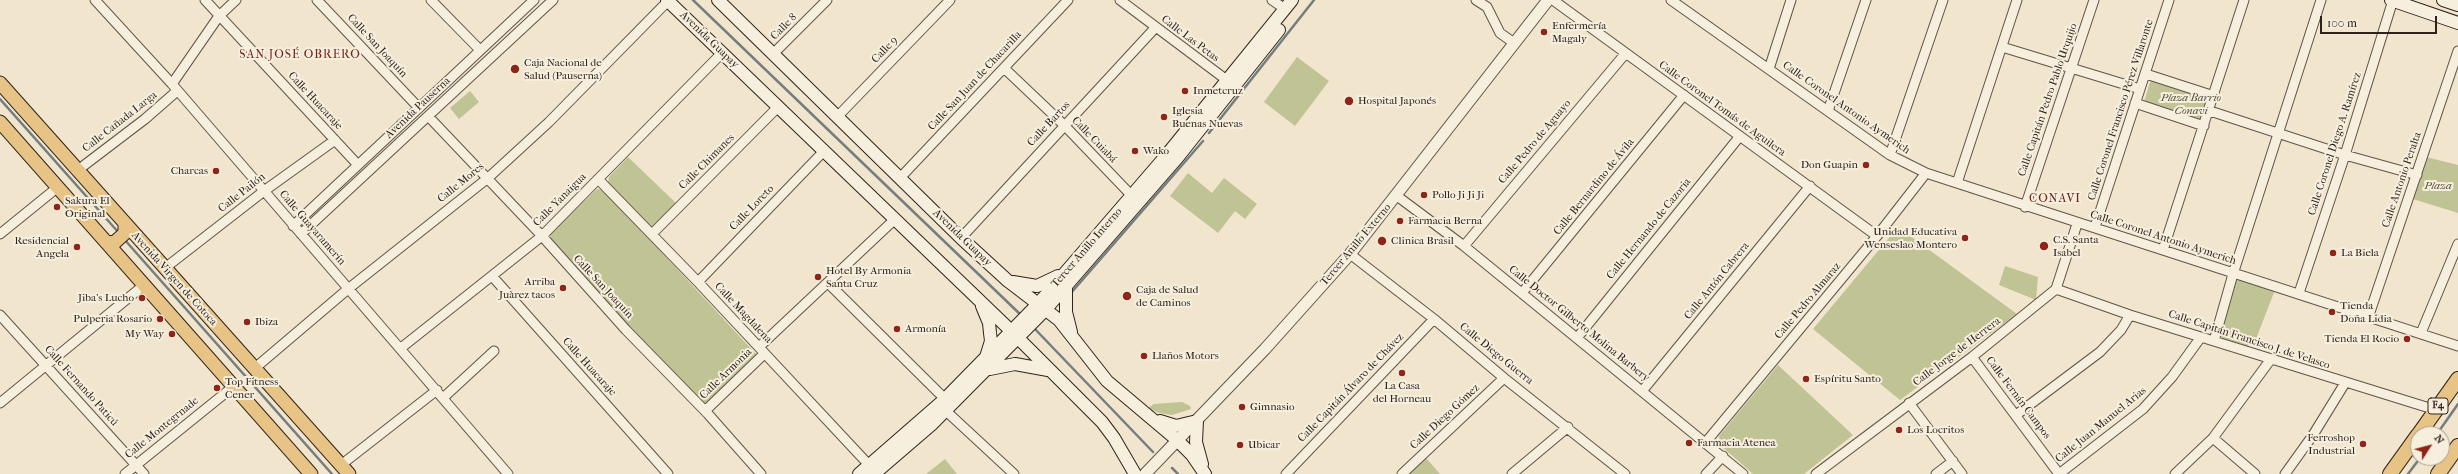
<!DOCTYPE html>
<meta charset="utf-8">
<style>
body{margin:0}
#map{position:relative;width:2458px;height:474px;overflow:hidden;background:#f1e6cd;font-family:"IM FELL French Canon",serif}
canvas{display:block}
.north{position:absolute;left:2410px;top:426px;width:40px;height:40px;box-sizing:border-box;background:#f6efde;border:1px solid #a69d90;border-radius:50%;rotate:54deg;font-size:11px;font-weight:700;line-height:16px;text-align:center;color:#2f221c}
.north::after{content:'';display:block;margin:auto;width:14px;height:18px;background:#8f2418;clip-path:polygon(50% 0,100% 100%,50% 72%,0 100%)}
.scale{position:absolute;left:2320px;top:16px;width:117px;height:18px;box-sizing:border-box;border:2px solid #2f221c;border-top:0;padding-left:5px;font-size:12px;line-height:14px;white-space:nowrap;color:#2f221c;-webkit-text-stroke:3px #f6efde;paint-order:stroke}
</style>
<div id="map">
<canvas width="2458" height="474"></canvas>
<div class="north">N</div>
<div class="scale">100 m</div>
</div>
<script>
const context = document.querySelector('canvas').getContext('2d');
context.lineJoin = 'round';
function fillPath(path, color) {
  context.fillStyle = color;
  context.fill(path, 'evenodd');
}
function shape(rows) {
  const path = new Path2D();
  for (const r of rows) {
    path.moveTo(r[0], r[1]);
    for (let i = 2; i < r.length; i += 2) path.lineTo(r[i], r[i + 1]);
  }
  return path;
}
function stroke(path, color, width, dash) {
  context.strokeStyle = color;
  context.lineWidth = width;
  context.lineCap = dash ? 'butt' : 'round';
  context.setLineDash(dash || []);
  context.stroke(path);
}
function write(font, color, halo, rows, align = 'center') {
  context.font = font + ' "IM FELL French Canon",serif';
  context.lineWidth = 4;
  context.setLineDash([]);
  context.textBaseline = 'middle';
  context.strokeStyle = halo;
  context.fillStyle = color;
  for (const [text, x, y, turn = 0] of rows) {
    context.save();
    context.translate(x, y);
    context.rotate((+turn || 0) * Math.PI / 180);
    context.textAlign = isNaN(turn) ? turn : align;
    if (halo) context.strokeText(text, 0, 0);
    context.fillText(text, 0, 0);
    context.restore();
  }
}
fillPath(shape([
 [1297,57,1329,81,1295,126,1264,102],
 [2151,79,2207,98,2202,118,2199,120,2144,102],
 [470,91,479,102,459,119,450,108],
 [628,157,677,204,656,226,650,226,608,183,609,177],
 [2426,157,2458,165,2458,213,2413,199],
 [1188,173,1212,193,1224,178,1257,204,1245,219,1235,211,1218,233,1170,196],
 [597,189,604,190,756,354,705,406,701,406,551,242,550,234],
 [1898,227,2017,314,1900,400,1813,329],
 [2005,266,2038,277,2036,300,1999,285],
 [2241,279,2275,290,2254,344,2249,343,2248,347,2222,339,2219,334,2236,281],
 [1778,365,1853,435,1804,474,1753,474,1720,445,1719,436],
 [1182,402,1190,406,1191,409,1172,415,1159,413,1148,408,1154,404],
 [1426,458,1440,474,1407,474],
 [945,459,957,474,926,474]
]), '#c0c394');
stroke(shape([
 [693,0,1022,316],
 [0,99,119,233],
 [1209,133,1314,0],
 [124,239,332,474],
 [1071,293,1203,141],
 [1034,328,1153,452],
 [2437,434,2458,404],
 [1172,468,1178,474],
 [2408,474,2420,458]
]), '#747e81', 2.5);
const minor = shape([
 [95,0,172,84,508,474],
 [205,0,358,165],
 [317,0,419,108],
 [431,0,480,50],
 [1120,0,1228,81],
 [1272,0,1285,9],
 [1476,0,1487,7,1500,33,1514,43],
 [1553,0,1877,236],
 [1671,0,1890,155,1926,173,2458,346],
 [2002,47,2140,89],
 [774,53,827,0],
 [1004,68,1064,125,1132,196],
 [1769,69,1791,0],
 [2146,74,2214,96],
 [172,84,219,16,236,0],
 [2135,103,2204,126],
 [1828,111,1866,0],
 [2210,111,2345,155,2417,175],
 [428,116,542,236,626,330,708,414,761,474],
 [838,116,950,0],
 [1890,155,1943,0],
 [78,170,145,119,177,91],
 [900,178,1068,0],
 [598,179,698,282,869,465],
 [1957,183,2017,0],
 [1397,196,1464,246,1743,474],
 [2025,207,2094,0],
 [293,226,534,0],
 [2095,227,2169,0],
 [0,234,58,187],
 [301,234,553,0],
 [652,234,778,107],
 [961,238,1155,28],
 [1464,246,1625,54],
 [2163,250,2244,0],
 [1350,254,1434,319,1504,378,1625,474],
 [165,268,264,191,335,140],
 [492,276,668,474],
 [698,282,824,151],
 [828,283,945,399],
 [2056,289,2130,315,2436,410],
 [1522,293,1684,95],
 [2299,293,2345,155,2393,0],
 [0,315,144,474],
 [2369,315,2458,51],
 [2421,333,2458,244],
 [1577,338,1740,136],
 [2214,341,2233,274,2321,0],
 [759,347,894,220],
 [401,348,542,236,722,53],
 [1972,357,2059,474],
 [255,368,348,289,488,178,549,122,668,1],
 [1643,390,1810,186],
 [443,398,494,351],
 [0,403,144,285],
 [1909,403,1962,474],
 [705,411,764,354],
 [946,411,1014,474],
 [2016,415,2100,352,2121,330,2130,315],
 [2213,438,2255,474],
 [1706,442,1877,236,1926,173],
 [341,465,437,390],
 [125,474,234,386],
 [1286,474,1434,319],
 [1402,474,1504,378],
 [1512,474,1568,427],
 [1706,474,1723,456],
 [1816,474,1972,357,2056,289,2077,224],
 [1936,474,1953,461],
 [2059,474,2143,409,2172,377,2201,337],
 [2175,474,2213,438,2271,359],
 [2285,474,2313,435,2345,383]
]);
const tertiary = shape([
 [1145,474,1265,349,1350,254,1548,0]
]);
const secondary = shape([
 [667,0,1007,327,1102,422,1114,438,1135,474],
 [718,0,961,238,1008,281,1059,320,1107,381,1177,440,1192,455,1205,474],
 [2391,0,2458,23],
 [2443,0,2458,5],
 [1013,282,1037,286,1058,276],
 [1066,286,1066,312,1071,332],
 [982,306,989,323,990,333,991,341,986,357],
 [990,369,1015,364,1048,370],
 [1160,421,1176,426,1197,421,1196,442,1202,464],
 [859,474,945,399,1039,303,1165,157,1292,0],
 [874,474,931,425,1046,309,1178,157,1279,30]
]);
const primary = shape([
 [0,83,349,474],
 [0,122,311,474],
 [106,242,114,243,125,233,125,225]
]);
const trunk = shape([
 [2419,434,2458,379],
 [2390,474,2418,435],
 [2438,474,2458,446]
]);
stroke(minor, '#605348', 11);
stroke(tertiary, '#605348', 13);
stroke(secondary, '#2f221c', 14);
stroke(primary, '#2f221c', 15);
stroke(trunk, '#2f221c', 16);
stroke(minor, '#f6efde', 9);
stroke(tertiary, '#f6efde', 11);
stroke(secondary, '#f6efde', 12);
stroke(primary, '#e8c386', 13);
stroke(trunk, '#e8c386', 14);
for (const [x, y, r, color] of [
 [1544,32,4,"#8f2418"],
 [515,69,5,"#8f2418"],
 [1185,91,4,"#8f2418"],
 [1349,101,5,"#8f2418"],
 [1164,117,4,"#8f2418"],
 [1135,151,4,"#8f2418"],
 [1866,165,4,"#8f2418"],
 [216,171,4,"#8f2418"],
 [1424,195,4,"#8f2418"],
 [57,207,4,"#8f2418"],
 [1400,221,4,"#8f2418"],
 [1965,238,4,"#8f2418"],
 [1382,241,5,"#8f2418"],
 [2044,246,5,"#8f2418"],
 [77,247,4,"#8f2418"],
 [2333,253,4,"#8f2418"],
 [818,277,4,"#8f2418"],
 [563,288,4,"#8f2418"],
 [1127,296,5,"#8f2418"],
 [142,298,4,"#8f2418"],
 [2332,312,4,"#8f2418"],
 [160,319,4,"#8f2418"],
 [247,322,4,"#8f2418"],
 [897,329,4,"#8f2418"],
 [172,334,4,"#8f2418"],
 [2407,339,4,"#8f2418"],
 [1144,356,4,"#8f2418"],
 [1402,373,4,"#8f2418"],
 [1806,379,4,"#8f2418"],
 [217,388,4,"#8f2418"],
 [1242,407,4,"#8f2418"],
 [1899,430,4,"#8f2418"],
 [1689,443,4,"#8f2418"],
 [2363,444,4,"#8f2418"],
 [1240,445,4,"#8f2418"]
]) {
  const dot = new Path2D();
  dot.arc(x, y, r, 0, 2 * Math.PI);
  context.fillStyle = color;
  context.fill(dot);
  stroke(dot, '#f6efde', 1.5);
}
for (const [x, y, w] of [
 [2438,406,20]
]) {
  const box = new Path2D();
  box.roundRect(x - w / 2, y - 8, w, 16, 3);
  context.fillStyle = '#f6efde';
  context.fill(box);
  stroke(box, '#2f221c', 1);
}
write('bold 10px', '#2f221c', null, [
 ["F4",2438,406]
]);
write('11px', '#2f221c', '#f6efde', [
 ["Enfermería",1552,26],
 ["Magaly",1552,39],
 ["Caja Nacional de",524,63],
 ["Salud (Pauserna)",524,76],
 ["Inmetcruz",1193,91],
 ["Hospital Japonés",1358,101],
 ["Iglesia",1172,111],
 ["Buenas Nuevas",1172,124],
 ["Wako",1143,151],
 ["Don Guapin",1858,165,"right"],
 ["Charcas",208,171,"right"],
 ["Pollo Ji Ji Ji",1432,195],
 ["Sakura El",65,201],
 ["Original",65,214],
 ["Farmacia Berna",1408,221],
 ["Unidad Educativa",1957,232,"right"],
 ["Wenseslao Montero",1957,245,"right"],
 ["C.S. Santa",2053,240],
 ["Isabel",2053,253],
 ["Residencial",69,241,"right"],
 ["Angela",69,254,"right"],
 ["Clinica Brasil",1391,241],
 ["La Biela",2341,253],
 ["Hotel By Armonia",826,271],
 ["Santa Cruz",826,284],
 ["Arriba",555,282,"right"],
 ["Juàrez tacos",555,295,"right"],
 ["Caja de Salud",1136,290],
 ["de Caminos",1136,303],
 ["Jiba's Lucho",134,298,"right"],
 ["Tienda",2340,306],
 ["Doña Lidia",2340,319],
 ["Pulperia Rosario",152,319,"right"],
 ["Ibiza",255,322],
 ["Armonía",905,329],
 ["My Way",164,334,"right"],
 ["Tienda El Rocio",2399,339,"right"],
 ["Llaños Motors",1152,356],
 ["Espíritu Santo",1814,379],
 ["Top Fitness",225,382],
 ["Cener",225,395],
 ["La Casa",1402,386,"center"],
 ["del Horneau",1402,399,"center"],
 ["Gimnasio",1250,407],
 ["Los Locritos",1907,430],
 ["Ferroshop",2355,438,"right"],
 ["Industrial",2355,451,"right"],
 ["Farmacia Atenea",1697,443],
 ["Ubicar",1248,445]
], 'left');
write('11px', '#2f221c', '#f6efde', [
 ["Calle 8",784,27,-45],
 ["Calle Las Petas",1190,39,37],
 ["Avenida Guapay",709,40,44],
 ["Calle San Joaquín",377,46,47],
 ["Calle 9",885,50,-46],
 ["Calle San Juan de Chacarilla",975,81,-47],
 ["Calle Capitán Pedro Pablo Urquijo",2048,100,-71],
 ["Calle Huacaraje",315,101,47],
 ["Avenida Pauserna",418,108,-43],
 ["Calle Coronel Antonio Aymerich",1846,108,35],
 ["Calle Coronel Tomás de Aguilera",1722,109,36],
 ["Calle Coronel Francisco Pérez Villaronte",2121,110,-72],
 ["Calle Cañada Larga",120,122,-38],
 ["Calle Bartos",1049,124,-47],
 ["Calle Cuiabá",1094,140,46],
 ["Calle Pedro de Aguayo",1535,142,-50],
 ["Calle Coronel Diego A. Ramírez",2335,144,-72],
 ["Calle Chimanes",707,162,-45],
 ["Calle Antonio Peralta",2402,180,-71],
 ["Calle Mores",461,183,-39],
 ["Calle Bernardino de Ávila",1594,187,-51],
 ["Calle Pailón",242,193,-38],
 ["Calle Yanaigua",560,200,-45],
 ["Calle Loreto",752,208,-46],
 ["Calle Guayaramerín",312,228,49],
 ["Calle Hernando de Cazoria",1649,229,-51],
 ["Avenida Guapay",962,238,44],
 ["Calle Coronel Antonio Aymerich",2163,238,18],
 ["Tercer Anillo Externo",1356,245,-50],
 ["Tercer Anillo Interno",1087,248,-49],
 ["Avenida Virgen de Cotoca",174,279,48],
 ["Calle Antón Cabrera",1717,281,-51],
 ["Calle San Joaquín",603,287,47],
 ["Calle Pedro Almaraz",1808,301,-50],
 ["Calle Magdalena",743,313,47],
 ["Calle Doctor Gilberto Molina Barbery",1579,324,39],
 ["Calle Capitán Francisco J. de Velasco",2249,340,18],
 ["Calle Jorge de Herrera",1957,352,-37],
 ["Calle Diego Guerra",1496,354,39],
 ["Calle Huacaraje",589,367,48],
 ["Calle Armonia",726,374,-44],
 ["Calle Fernando Paticú",81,386,48],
 ["Calle Capitán Álvaro de Chávez",1351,388,-46],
 ["Calle Fernán Campos",2018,398,53],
 ["Calle Diego Gómez",1445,417,-43],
 ["Calle Juan Manuel Arias",2101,425,-39],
 ["Calle Montegrnade",162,428,-39]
]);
write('italic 11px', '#5a5240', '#f6efde', [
 ["Plaza Barrio",2191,98],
 ["Conavi",2191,111],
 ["Plaza",2438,186]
]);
context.letterSpacing = '1px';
write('12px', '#7a1f14', '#f6efde', [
 ["SAN JOSÉ OBRERO",300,55],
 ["CONAVI",2055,199]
]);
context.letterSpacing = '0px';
</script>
